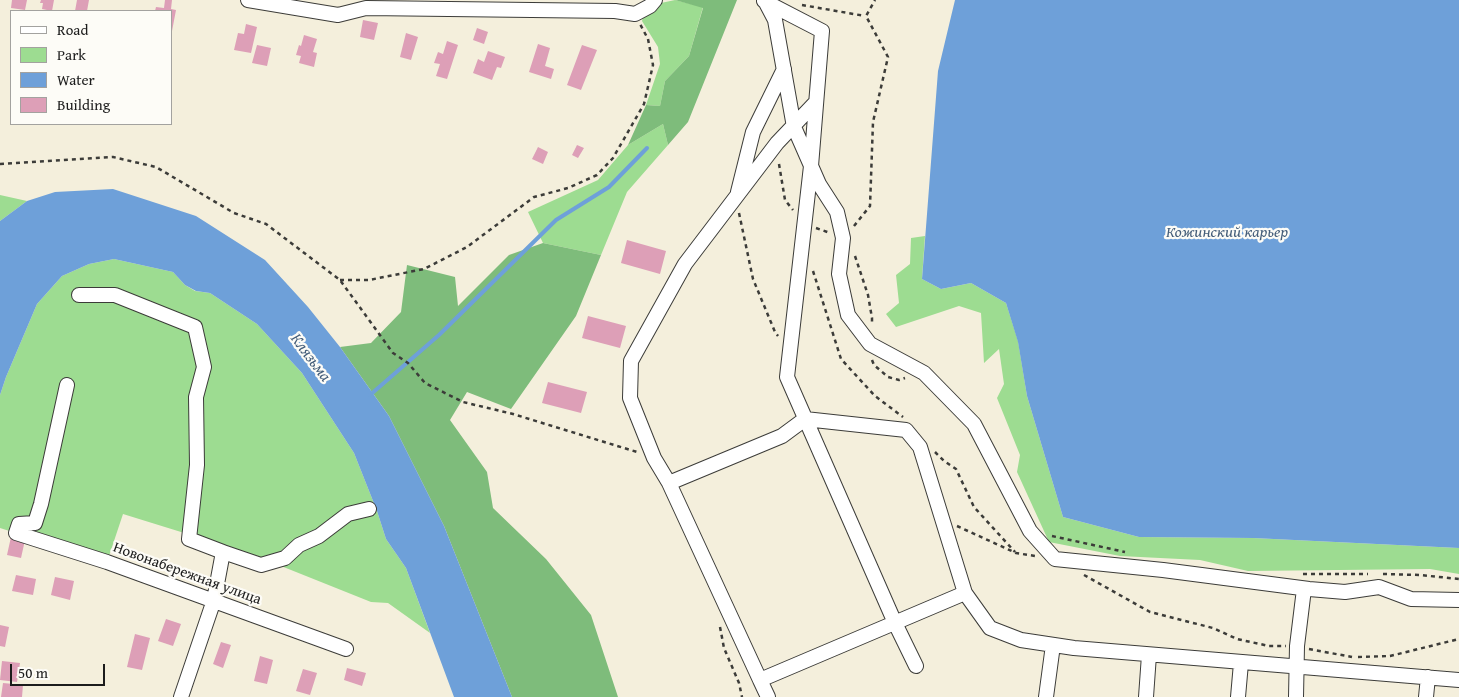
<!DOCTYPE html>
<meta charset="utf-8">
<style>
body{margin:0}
#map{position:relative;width:1459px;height:697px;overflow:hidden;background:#f4efdc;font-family:"Gentium Book Plus",serif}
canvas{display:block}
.legend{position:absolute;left:10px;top:10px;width:162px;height:115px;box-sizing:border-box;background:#fdfcf7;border:1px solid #a3a29f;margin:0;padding:6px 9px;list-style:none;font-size:15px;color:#1c1c1c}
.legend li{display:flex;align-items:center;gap:10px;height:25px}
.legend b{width:25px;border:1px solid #a3a29f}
.scale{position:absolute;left:10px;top:664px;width:95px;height:22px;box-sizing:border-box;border:2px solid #1c1c1c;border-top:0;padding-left:6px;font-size:15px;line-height:18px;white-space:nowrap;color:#1c1c1c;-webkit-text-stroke:4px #fdfcf7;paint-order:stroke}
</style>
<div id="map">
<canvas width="1459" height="697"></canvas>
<ul class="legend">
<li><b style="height:6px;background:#fff"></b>Road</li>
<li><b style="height:14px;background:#9ddc91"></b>Park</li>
<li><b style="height:14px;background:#6ea0d9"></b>Water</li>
<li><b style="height:14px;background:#dd9fb7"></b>Building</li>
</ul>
<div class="scale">50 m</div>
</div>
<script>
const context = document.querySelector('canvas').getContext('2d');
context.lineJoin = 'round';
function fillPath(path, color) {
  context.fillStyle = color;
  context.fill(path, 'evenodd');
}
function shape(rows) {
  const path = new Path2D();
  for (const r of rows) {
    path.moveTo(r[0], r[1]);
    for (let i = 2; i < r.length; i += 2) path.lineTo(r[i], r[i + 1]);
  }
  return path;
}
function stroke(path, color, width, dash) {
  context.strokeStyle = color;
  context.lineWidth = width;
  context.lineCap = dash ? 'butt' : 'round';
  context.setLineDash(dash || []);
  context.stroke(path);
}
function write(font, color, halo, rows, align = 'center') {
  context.font = font + ' "Gentium Book Plus",serif';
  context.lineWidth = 4.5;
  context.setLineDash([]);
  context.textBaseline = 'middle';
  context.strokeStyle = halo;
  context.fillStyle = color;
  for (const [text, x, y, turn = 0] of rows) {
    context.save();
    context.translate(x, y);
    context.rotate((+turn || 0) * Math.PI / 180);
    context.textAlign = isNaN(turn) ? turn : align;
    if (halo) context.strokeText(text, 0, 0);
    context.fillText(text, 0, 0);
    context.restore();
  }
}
fillPath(shape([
 [675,0,703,7,689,56,665,81,660,106,646,105,660,64,658,47,642,21,643,17,661,3],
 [663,124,668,145,627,192,601,255,543,243,528,212,598,180,628,145],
 [0,195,27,201,0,221],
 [925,236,922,279,941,289,971,283,1006,303,1018,341,1027,396,1063,517,1139,537,1253,538,1459,548,1459,574,1430,569,1248,571,1200,560,1120,556,1049,542,1017,472,1020,455,997,398,1004,384,999,349,984,363,981,313,959,306,896,327,886,314,899,303,896,275,910,264,911,238],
 [114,259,173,272,185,285,195,291,210,293,257,324,302,373,354,453,377,511,386,539,406,568,430,633,388,603,371,602,281,566,223,545,123,514,107,562,0,528,0,395,6,377,37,304,62,276,89,264]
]), '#9ddc91');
fillPath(shape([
 [675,0,737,0,688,122,668,145,663,124,628,145,646,105,660,106,665,81,689,56,703,8],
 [543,243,601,255,576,316,511,409,467,392,450,420,487,472,493,508,546,559,591,615,618,697,512,697,444,526,389,416,340,347,371,343,401,312,407,265,455,277,458,306,509,255]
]), '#7ebc7b');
fillPath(shape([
 [955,0,1459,0,1459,548,1253,538,1139,537,1063,517,1027,396,1018,342,1006,303,971,283,941,289,922,279,938,71],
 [113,189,196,216,265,260,308,307,340,347,389,416,444,526,512,697,454,697,406,568,386,539,377,511,354,453,302,373,257,324,210,293,196,291,185,285,173,272,114,259,89,264,62,276,37,304,6,377,0,395,0,221,27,201,55,192]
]), '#6ea0d9');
stroke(shape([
 [370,395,439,335,556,220,609,187,647,148]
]), '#6ea0d9', 4);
fillPath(shape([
 [12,0,27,0,25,10,11,8],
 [41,0,54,0,52,11,42,9,43,3,40,3],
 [77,0,89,0,87,11,75,11],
 [165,0,172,0,171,9,176,10,172,31,171,11,155,11,156,7,164,8],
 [363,20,378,23,374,40,360,37],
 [246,24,257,27,251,53,234,50,238,33,244,34],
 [477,28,488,32,484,44,473,40],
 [406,33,418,37,411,60,400,57],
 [304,35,317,39,313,52,317,53,314,67,299,63,301,56,296,55,299,45,301,46],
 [447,41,458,45,447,79,436,76,440,64,434,63,438,52,443,54],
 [538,44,550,48,545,66,554,69,551,79,529,72],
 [257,45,271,48,267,66,252,63],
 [582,45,597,50,581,90,567,85],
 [488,51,505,57,501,68,497,67,492,80,473,73,478,59,484,62],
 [577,145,584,148,578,158,572,155],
 [538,147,548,152,543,164,532,159],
 [627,240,666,251,660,274,621,263],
 [588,316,626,326,620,348,582,338],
 [548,382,587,392,581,413,542,403],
 [11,537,25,540,21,558,7,555],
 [16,575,36,579,33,595,12,591],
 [55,577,74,581,70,600,51,595],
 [166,619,181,624,173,646,158,641],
 [0,625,9,627,5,647,0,646],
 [135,634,150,638,142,670,127,667],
 [221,642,231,645,223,668,213,664],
 [260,656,273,660,267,684,254,681],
 [2,661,20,663,17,682,0,680],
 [347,668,366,673,362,686,344,680],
 [303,669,317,673,310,695,296,691],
 [3,683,23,685,22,697,1,697]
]), '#dd9fb7');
const minor = shape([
 [248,0,338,15,366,8,615,11,635,14,650,6,655,0],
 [764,1,822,31,811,166,787,377,895,623,916,666],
 [765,1,775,20,794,127,819,184,837,212,843,238,839,274,848,315,870,344,924,373,974,424,1030,531,1055,559,1163,570,1309,589,1345,592,1379,587,1411,599,1459,600],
 [738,192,753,132,784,69],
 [79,295,115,295,195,327,204,367,196,397,197,465,189,539,223,552,214,600,181,697],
 [67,385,41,504,35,523,19,524,16,533,107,562,346,649],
 [669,483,782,436,805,419,906,430,920,447,965,593,760,680,669,483,654,458,630,398,631,361,685,264,777,143,816,102],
 [223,552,261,565,285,558,299,545,319,536,348,514,369,509],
 [965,593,990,628,1021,640,1074,648,1459,680],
 [760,680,768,697],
 [1046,697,1053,645],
 [1146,697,1149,655],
 [1238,697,1241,663],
 [1296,697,1297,646,1304,589],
 [1426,697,1428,677]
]);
stroke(minor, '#3c3c39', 16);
stroke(shape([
 [802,5,865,16],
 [0,164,113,157,156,167,234,213,266,224,340,280,393,353,408,363,425,383,463,402,513,414,637,452],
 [779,164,785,200,793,210],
 [739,213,753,279,775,332,778,336],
 [854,226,870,206,873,122,888,57,866,16,875,0],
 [816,228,830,233],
 [855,256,868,295,872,318,872,325],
 [813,271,841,359,875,396,903,417],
 [340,280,369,280,424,269,467,247,534,197,568,188,597,175,613,158,644,104,653,65,648,39,640,24],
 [872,360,874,365,888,377,899,380,905,378],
 [935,452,944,461,956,469,974,507,1015,552],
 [957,526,1016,553,1035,556],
 [1052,536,1125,552],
 [1303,574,1368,574],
 [1383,574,1420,575,1459,579],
 [1084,575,1150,612,1213,628,1237,639,1269,646,1286,646],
 [720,627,724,648,739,683,742,697],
 [1309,649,1352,657],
 [1358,657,1390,656,1459,639]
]), '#3c3c39', 2.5, [4, 4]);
stroke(minor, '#fff', 14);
write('15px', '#1c1c1c', '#fdfcf7', [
 ["Новонабережная улица",187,574,20]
]);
write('italic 16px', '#455e7a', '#fdfcf7', [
 ["Кожинский карьер",1227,233],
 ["Клязьма",310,358,53]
]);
</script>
